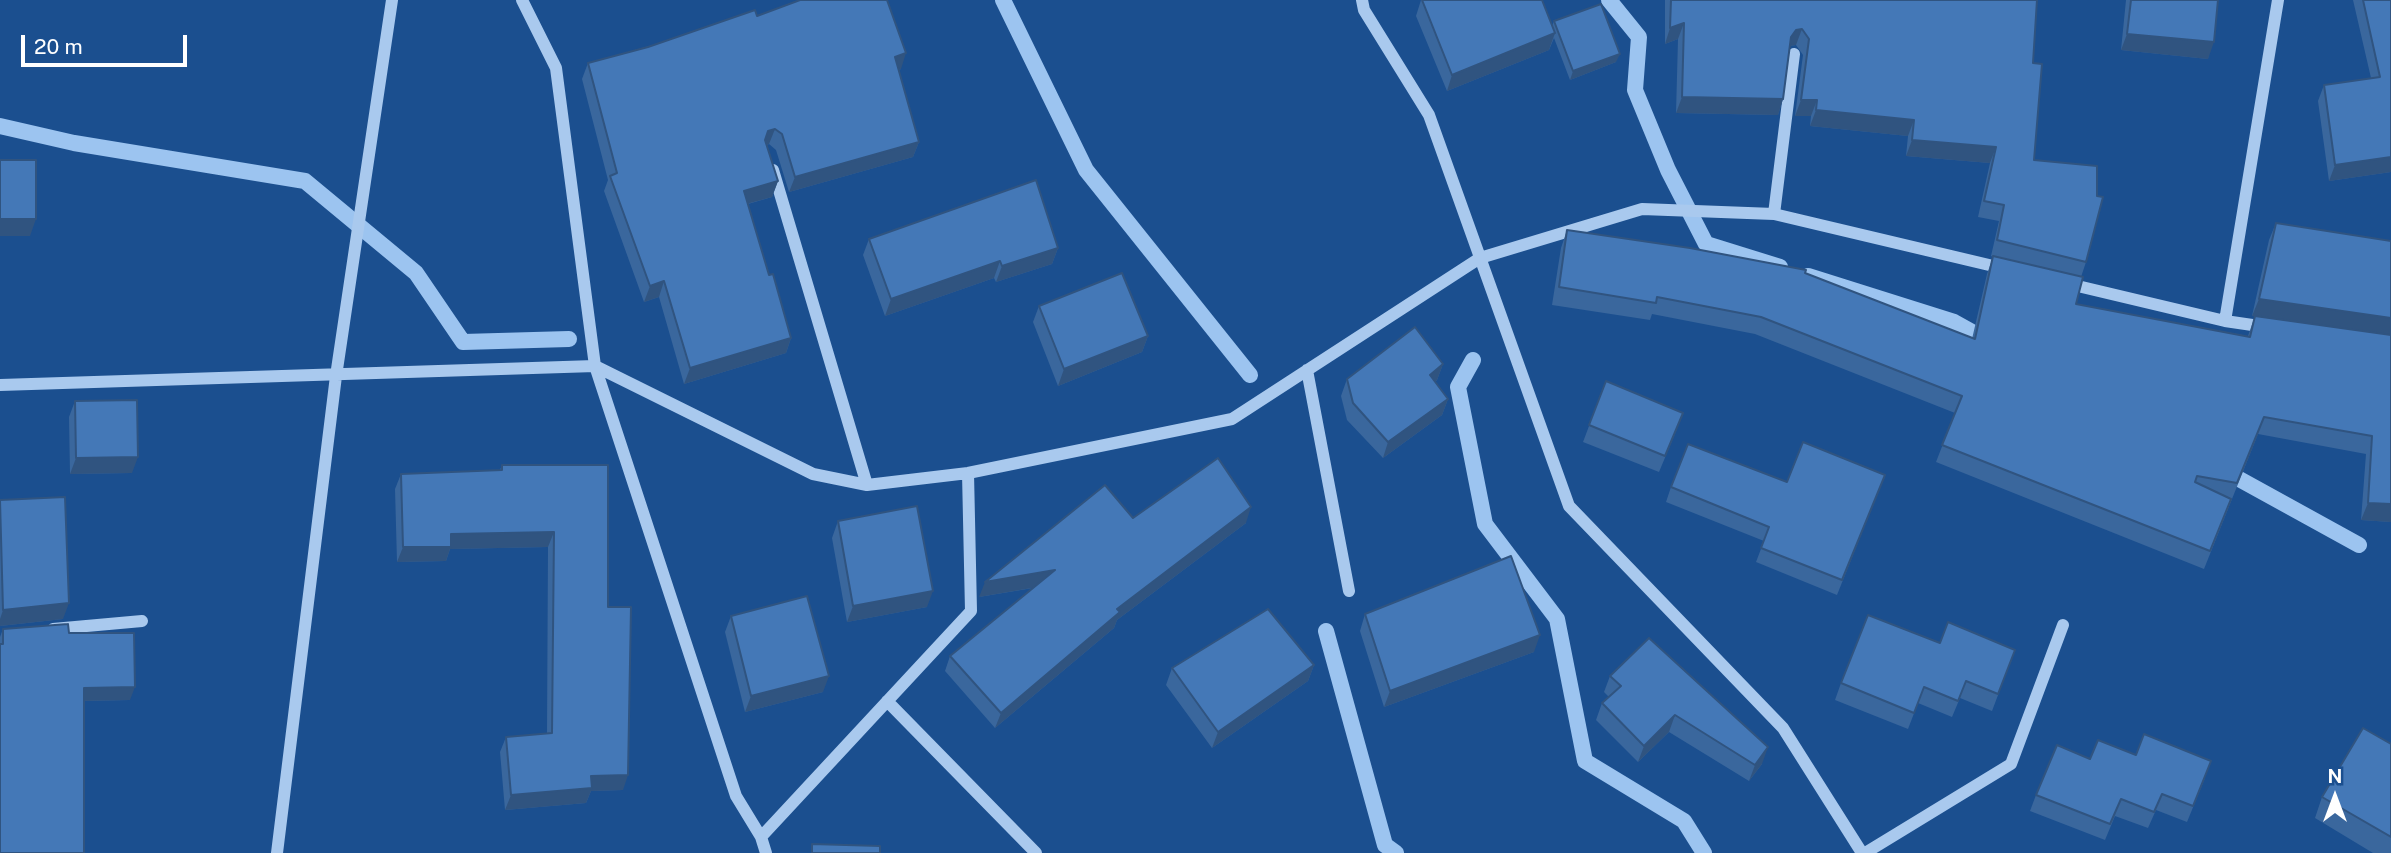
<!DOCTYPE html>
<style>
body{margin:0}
#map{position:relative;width:2391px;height:853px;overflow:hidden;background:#1b4f8f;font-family:"Public Sans",sans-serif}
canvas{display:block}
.north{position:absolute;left:2300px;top:762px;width:70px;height:70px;-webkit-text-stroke:5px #1b4f8f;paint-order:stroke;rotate:0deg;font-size:19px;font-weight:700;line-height:28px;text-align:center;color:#fff}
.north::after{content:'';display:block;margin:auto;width:24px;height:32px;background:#fff;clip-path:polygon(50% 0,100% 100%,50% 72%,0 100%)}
.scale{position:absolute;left:21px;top:35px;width:166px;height:32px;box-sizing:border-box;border:4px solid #fff;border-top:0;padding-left:9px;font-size:21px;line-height:24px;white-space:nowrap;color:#fff;-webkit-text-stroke:5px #1b4f8f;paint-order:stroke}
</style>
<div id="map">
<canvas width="2391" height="853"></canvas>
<div class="north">N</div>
<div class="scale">20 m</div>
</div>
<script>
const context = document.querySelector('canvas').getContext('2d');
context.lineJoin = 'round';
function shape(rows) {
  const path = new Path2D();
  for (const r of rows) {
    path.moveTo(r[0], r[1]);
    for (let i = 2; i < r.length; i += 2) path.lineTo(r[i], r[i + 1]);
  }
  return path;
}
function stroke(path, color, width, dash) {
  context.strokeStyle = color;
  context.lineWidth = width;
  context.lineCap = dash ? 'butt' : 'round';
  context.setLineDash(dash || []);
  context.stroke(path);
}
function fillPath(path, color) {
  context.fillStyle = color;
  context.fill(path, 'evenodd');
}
stroke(shape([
 [1003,0,1086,170,1250,375],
 [1609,0,1639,37,1635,90,1668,170,1706,244,1780,267],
 [0,126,74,143,305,181,416,273,463,342,569,339],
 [1808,276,1954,322,1990,342],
 [1473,360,1458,387,1485,524,1557,619,1585,761,1684,821,1704,853],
 [2221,469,2359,545],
 [1326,631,1385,845,1396,853]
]), '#9cc4f0', 16);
stroke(shape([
 [522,0,556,68,595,366,736,796,761,837,766,853],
 [1362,0,1364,10,1429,115,1569,506,1783,728,1862,853],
 [773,170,867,485],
 [1774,214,1794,54],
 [2065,283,2225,321,2266,327],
 [2225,321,2278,0],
 [1307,370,1349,591],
 [0,385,595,366,813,474,867,485,968,473,1232,419,1480,258,1642,209,1774,214,2006,269],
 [53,629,142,621],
 [887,701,1036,853],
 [761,837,971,611,968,473],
 [277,853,336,376,392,0],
 [1865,853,2011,764,2063,625]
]), '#a9c9ee', 12);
fillPath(shape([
 [1421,0,1542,0,1552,26,1554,21,1616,62,1570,80,1554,38,1549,50,1447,91,1416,16],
 [1665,0,2037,0,2033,63,2034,160,2086,262,2081,277,2076,304,2248,336,2255,316,2252,316,2269,240,2276,223,2391,241,2391,522,2361,520,2366,454,2258,434,2204,569,1936,462,1955,413,1755,334,1652,314,1650,320,1552,305,1561,248,1567,230,1805,273,1972,339,1987,274,1993,257,1991,256,1999,221,1978,217,1990,163,1906,156,1908,136,1810,126,1811,116,1795,116,1803,55,1796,45,1790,46,1783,99,1778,115,1676,113,1678,39,1665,44],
 [2126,0,2218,0,2208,59,2121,50],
 [2353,0,2391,0,2391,172,2329,181,2318,101,2324,85,2371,78],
 [757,16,901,69,899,70,919,142,913,157,789,192,776,150,769,144,767,145,778,181,772,197,748,204,769,275,791,338,786,353,684,384,659,297,644,302,604,191,608,180,582,79,588,63],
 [869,239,1058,248,1052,264,996,282,994,278,885,316,863,255],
 [1039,306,1148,336,1142,352,1058,386,1033,322],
 [1443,364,1437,380,1435,382,1448,399,1442,415,1383,458,1347,420,1341,396,1347,379],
 [1606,381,1677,429,1659,472,1583,442],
 [75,401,132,473,70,474,69,417],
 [502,465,608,465,608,607,623,790,591,791,586,803,505,810,500,752,506,737,547,733,548,547,450,549,446,561,397,562,395,489,401,474,500,470],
 [1787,482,1879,490,1837,595,1756,562,1764,541,1666,502,1671,487],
 [0,500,63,619,0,626],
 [1133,518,1246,523,1117,620,1114,628,995,728,945,671,950,656,1033,588,979,597],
 [838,521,927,607,847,622,832,538],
 [1365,614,1534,652,1384,707,1360,631],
 [731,616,823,692,745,712,725,632],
 [3,629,69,633,130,700,84,701,0,853,0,637],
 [1314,665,1308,681,1212,748,1166,685,1172,668],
 [2009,666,1992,711,1960,698,1952,717,1918,703,1908,729,1835,700,1841,683],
 [1610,676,1762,764,1749,781,1669,732,1638,762,1596,720,1602,703,1609,697,1604,692],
 [2391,744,2391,853,2373,853,2315,818,2322,797],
 [2136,755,2205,778,2187,822,2156,810,2148,828,2115,816,2105,840,2030,811,2036,795,2090,759]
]), '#3a679d');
fillPath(shape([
 [1684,23,1678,39,1665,44,1670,28],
 [1802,29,1796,45,1790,46,1791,37,1796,30],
 [1555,33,1549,50,1447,91,1452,75],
 [2127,34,2214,42,2208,59,2121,50],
 [906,53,901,69,890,73,895,57],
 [1620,54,1616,62,1570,80,1573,71],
 [1682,97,1783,99,1778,115,1676,113],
 [1801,100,1817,100,1811,116,1795,116],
 [1816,110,1914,120,1908,136,1810,126],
 [775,129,769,144,762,147,768,131],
 [1912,140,1996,147,1990,163,1906,156],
 [919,142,913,157,789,192,795,177],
 [2391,157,2391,172,2329,181,2335,165],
 [778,181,772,197,739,206,744,191],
 [0,219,36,219,30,236,0,236],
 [1058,248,1052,264,996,282,1002,266],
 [1000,261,994,278,885,316,891,299],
 [664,281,659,297,644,302,650,286],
 [2259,299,2391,318,2391,336,2252,316],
 [1148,336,1142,352,1058,386,1064,369],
 [791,338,786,353,684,384,690,368],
 [1443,364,1437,380,1424,391,1430,375],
 [1448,399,1442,415,1383,458,1388,442],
 [138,457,132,473,70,474,76,458],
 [2368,503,2391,504,2391,522,2361,520],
 [1251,507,1246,523,1117,620,1114,628,995,728,1001,713,1117,609],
 [554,532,548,547,450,549,446,561,397,562,403,547,451,534],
 [1055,570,1049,585,979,597,985,582],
 [933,591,927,607,847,622,853,606],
 [69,603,63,619,0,626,0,619,3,610],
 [1540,635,1534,652,1384,707,1390,691],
 [1314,665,1308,681,1212,748,1218,732],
 [829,676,823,692,745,712,751,696],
 [135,687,130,700,80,701,84,688],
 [1675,715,1669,732,1638,762,1644,746],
 [1768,747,1762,764,1749,781,1755,765],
 [628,775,623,790,591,791,586,803,505,810,511,795,591,776]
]), '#305480');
const building = shape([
 [800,0,887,0,906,53,895,57,919,142,795,177,782,134,775,129,768,131,765,140,778,181,744,191,769,275,773,274,791,338,690,368,664,281,650,286,610,176,617,173,588,63,648,47,755,10,757,16,800,0],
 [1422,0,1542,0,1555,33,1452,75,1422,0],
 [1671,0,2037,0,2033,63,2042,64,2034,160,2097,166,2097,196,2103,197,2086,262,1997,240,2004,205,1984,201,1996,147,1912,140,1914,120,1816,110,1817,100,1801,100,1809,39,1802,29,1796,30,1791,37,1783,99,1682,97,1684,23,1670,28,1671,0],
 [2131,0,2218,0,2214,42,2127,34,2131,0],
 [2363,0,2391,0,2391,157,2335,165,2324,85,2380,77,2363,0],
 [1601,4,1620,54,1573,71,1554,21,1601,4],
 [0,160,36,160,36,219,0,219,0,160],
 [1036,180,1058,248,1002,266,1000,261,891,299,869,239,1036,180],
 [2276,223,2391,241,2391,318,2259,299,2276,223],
 [1567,230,1690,248,1806,270,1805,273,1975,339,1993,256,2083,277,2076,304,2250,337,2255,316,2391,335,2391,504,2368,503,2372,436,2264,417,2237,483,2197,476,2195,482,2231,499,2210,551,1942,445,1962,396,1761,317,1657,297,1656,303,1559,287,1567,230],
 [1122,273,1148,336,1064,369,1039,306,1122,273],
 [1415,327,1443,364,1430,375,1448,399,1388,442,1353,403,1347,379,1415,327],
 [1606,381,1683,413,1665,456,1589,425,1606,381],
 [137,400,138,457,76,458,75,401,137,400],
 [1803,442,1885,475,1842,580,1761,548,1769,527,1671,487,1688,444,1787,482,1803,442],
 [1218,458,1251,507,1117,609,1120,612,1001,713,950,656,1055,570,985,582,1105,485,1133,518,1218,458],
 [502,465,608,465,608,607,631,607,628,775,591,776,592,788,511,795,506,737,552,733,554,532,451,534,451,547,403,547,401,474,502,470,502,465],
 [65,497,69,603,3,610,0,500,65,497],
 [917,506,933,591,853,606,838,521,917,506],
 [1511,556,1540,635,1390,691,1365,614,1511,556],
 [807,596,829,676,751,696,731,616,807,596],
 [1268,609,1314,665,1218,732,1172,668,1268,609],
 [1868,615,1940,643,1948,622,2015,650,1998,694,1966,681,1958,701,1924,687,1914,713,1841,683,1868,615],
 [68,624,69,633,134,633,135,687,84,688,84,853,0,853,0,644,3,644,3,629,68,624],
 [1649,638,1768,747,1755,765,1675,715,1644,746,1602,703,1621,686,1610,676,1649,638],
 [2363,728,2391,744,2391,837,2322,797,2363,728],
 [2144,734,2211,761,2193,806,2162,794,2154,812,2121,799,2110,824,2036,795,2057,745,2090,759,2098,740,2136,755,2144,734],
 [812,844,880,846,880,853,812,853,812,844]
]);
fillPath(building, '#4478b7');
stroke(building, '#305480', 2);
</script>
